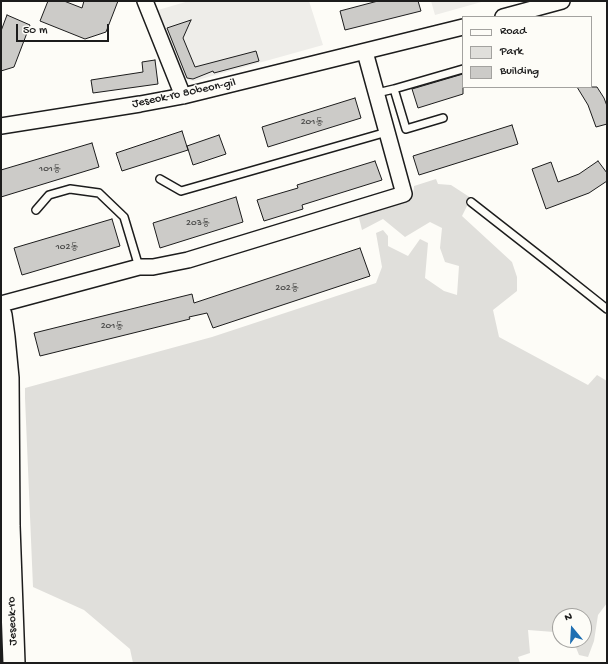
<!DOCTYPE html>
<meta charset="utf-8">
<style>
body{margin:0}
#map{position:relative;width:608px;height:664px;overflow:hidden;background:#fdfcf7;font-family:"Gochi Hand",sans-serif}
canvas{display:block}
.frame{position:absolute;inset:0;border:2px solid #1c1c1c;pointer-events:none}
.legend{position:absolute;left:462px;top:16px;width:130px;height:72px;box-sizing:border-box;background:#fdfcf7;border:1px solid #a3a29f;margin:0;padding:5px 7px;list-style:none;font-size:12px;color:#1c1c1c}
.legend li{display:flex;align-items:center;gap:8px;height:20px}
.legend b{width:20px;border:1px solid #a3a29f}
.north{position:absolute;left:552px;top:608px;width:40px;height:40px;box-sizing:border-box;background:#fdfcf7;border:1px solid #a3a29f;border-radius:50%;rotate:342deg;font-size:11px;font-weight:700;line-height:16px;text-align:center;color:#1c1c1c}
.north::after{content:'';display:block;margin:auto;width:14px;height:18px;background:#1f6fb2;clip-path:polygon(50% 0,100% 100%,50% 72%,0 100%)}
.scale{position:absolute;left:16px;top:24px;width:93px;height:18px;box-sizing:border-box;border:2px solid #1c1c1c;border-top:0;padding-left:5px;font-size:12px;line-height:14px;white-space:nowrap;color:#1c1c1c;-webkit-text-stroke:3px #fdfcf7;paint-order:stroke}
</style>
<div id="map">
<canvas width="608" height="664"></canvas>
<div class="frame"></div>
<ul class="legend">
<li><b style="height:5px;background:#fdfcf7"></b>Road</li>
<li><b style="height:11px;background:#e0dfdb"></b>Park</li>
<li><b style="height:11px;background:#cccbc8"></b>Building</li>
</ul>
<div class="north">N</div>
<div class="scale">50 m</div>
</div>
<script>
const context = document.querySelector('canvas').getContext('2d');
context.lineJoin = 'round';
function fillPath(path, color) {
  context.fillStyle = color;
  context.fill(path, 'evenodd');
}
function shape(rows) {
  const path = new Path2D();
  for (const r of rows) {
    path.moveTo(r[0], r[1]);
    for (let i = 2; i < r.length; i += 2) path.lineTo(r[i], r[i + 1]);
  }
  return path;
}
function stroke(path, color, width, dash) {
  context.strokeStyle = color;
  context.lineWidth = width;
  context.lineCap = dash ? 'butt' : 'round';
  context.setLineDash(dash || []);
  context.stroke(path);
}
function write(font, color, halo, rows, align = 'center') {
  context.font = font + ' "Gochi Hand","Poor Story",sans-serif';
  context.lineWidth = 3;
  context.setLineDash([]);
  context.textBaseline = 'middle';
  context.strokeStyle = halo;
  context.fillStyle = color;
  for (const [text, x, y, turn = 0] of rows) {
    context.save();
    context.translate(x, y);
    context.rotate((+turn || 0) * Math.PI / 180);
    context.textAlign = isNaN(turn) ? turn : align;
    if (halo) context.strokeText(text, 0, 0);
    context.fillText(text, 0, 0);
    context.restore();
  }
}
fillPath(shape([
 [189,1,309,1,323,45,194,81,185,79,158,10],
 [431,1,485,1,435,15]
]), '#eeede9');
fillPath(shape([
 [436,179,438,184,451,185,471,198,462,216,512,262,517,277,517,291,493,310,499,337,588,385,597,375,607,381,607,603,598,615,594,641,588,657,579,655,573,640,584,640,584,616,560,616,560,634,554,632,528,630,530,653,518,657,520,663,133,663,130,649,84,610,33,587,25,398,25,388,212,337,376,283,382,267,376,233,383,230,388,236,388,246,408,256,420,239,428,243,425,278,444,291,457,295,459,266,445,262,440,248,442,228,430,222,405,237,383,219,362,230,358,214,413,196,414,186]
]), '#e0dfdb');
const building = shape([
 [48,1,64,1,82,8,84,1,118,1,106,32,85,39,40,21,48,1],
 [378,1,418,1,421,11,345,30,340,11,378,1],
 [7,15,30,25,14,67,1,71,1,31,7,15],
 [191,20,183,38,195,67,256,51,259,61,214,73,213,71,193,79,187,78,167,28,191,20],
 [155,60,158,84,93,93,91,80,143,72,142,62,155,60],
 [463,74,463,94,418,108,412,89,463,74],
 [577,87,597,87,604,98,607,106,607,124,596,127,588,105,577,87],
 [355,98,361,118,268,147,262,127,355,98],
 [512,125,518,144,419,175,413,156,512,125],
 [182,131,188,150,122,171,116,153,182,131],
 [219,135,226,154,193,165,187,146,219,135],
 [92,143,99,167,1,197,1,170,92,143],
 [375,161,382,180,302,205,303,209,264,221,257,200,298,188,297,185,375,161],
 [598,161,607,173,607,181,589,193,546,209,532,169,551,162,558,182,579,174,598,161],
 [236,197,243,222,160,248,153,223,236,197],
 [112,219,120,246,22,275,14,248,112,219],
 [360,248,370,276,213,328,207,313,189,317,190,319,40,356,34,333,192,294,194,303,360,248]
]);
fillPath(building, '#cccbc8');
stroke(building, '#1c1c1c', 1);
const lane = shape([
 [394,89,463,69],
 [377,93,394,89,406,129,443,118],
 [160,179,181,191,387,132],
 [471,202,549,263,607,309],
 [36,210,49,195,70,189,99,193,124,217,139,267]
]);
const street = shape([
 [145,1,183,96],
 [503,17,562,1],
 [1,126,140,104,183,96,463,27],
 [1,304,139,267,153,267,188,260,404,194,365,52]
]);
const secondary = shape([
 [1,315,4,337,8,378,9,526,14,663]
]);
stroke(lane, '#1c1c1c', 10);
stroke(street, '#1c1c1c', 18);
stroke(secondary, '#1c1c1c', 24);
stroke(lane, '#fdfcf7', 7);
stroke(street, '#fdfcf7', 15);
stroke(secondary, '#fdfcf7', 21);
write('10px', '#484847', null, [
 ["201동",312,122],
 ["101동",50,169],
 ["203동",198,223],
 ["102동",67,247],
 ["202동",287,288],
 ["201동",112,326]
]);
write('12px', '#1c1c1c', '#fdfcf7', [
 ["Jeseok-ro 80beon-gil",184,94,-12],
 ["Jeseok-ro",13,621,-92]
]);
</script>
